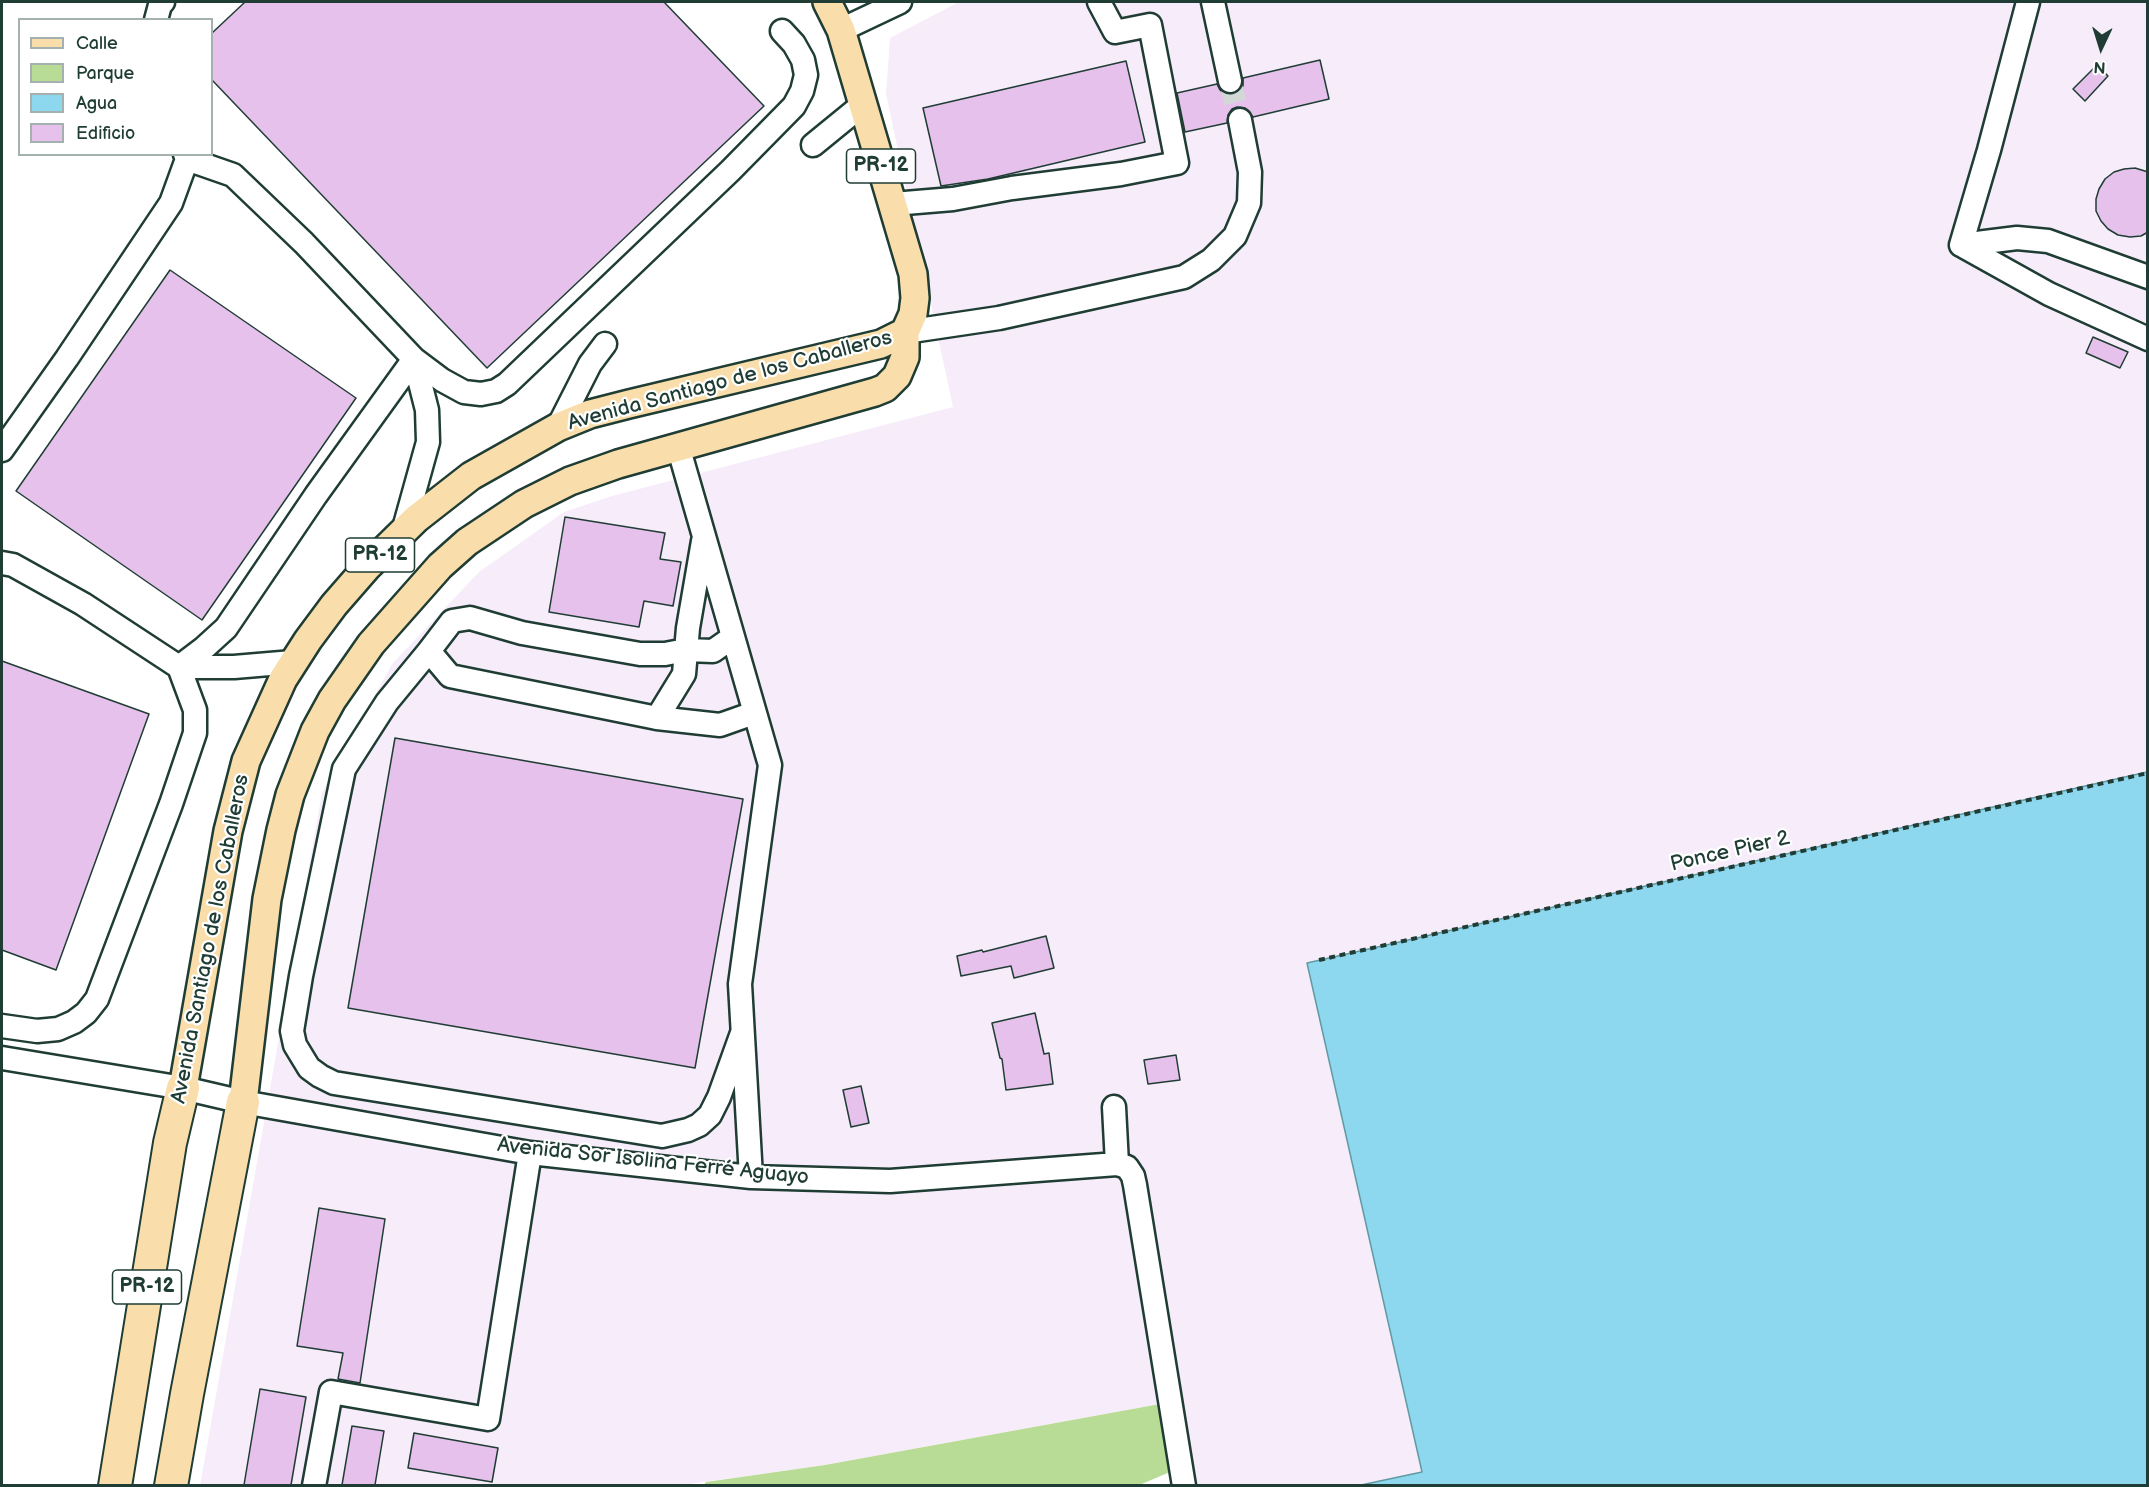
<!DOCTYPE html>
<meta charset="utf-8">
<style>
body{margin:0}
#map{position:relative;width:2149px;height:1487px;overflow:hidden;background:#fff;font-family:"Balsamiq Sans",sans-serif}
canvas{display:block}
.frame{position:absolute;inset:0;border:3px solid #1f3d34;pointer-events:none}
.legend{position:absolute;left:18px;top:18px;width:195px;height:138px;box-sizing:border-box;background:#fff;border:2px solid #a5b1ae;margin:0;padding:8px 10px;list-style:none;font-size:18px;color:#1f3d34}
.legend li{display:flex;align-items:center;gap:12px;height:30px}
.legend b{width:30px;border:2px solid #a5b1ae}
.north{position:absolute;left:2071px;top:18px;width:60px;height:60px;-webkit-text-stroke:4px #fff;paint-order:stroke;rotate:184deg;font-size:16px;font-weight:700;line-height:24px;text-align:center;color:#1f3d34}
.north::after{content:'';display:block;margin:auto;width:21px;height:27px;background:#1f3d34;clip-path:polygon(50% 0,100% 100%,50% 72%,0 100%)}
</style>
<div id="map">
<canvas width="2149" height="1487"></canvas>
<div class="frame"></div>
<ul class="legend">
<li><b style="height:8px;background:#f9deab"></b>Calle</li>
<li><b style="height:16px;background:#b8db95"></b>Parque</li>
<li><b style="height:16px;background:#8ed8ef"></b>Agua</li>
<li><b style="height:16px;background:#e5c1eb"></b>Edificio</li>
</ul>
<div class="north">N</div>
</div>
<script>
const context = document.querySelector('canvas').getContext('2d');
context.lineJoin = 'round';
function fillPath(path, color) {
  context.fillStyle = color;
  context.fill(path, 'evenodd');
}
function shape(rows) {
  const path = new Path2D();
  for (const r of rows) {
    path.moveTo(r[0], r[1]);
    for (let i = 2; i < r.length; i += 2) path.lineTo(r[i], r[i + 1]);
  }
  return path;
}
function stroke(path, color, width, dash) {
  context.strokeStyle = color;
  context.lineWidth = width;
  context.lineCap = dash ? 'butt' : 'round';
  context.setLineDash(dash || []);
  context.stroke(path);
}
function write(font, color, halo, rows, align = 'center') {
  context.font = font + ' "Balsamiq Sans",sans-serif';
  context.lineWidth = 4.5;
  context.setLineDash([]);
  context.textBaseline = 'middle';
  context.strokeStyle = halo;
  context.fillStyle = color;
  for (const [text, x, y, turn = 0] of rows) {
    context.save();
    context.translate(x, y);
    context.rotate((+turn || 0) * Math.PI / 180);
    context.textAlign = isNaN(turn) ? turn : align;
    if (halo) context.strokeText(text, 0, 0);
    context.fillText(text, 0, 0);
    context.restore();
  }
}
fillPath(shape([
 [959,2,2147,2,2147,773,1307,963,1422,1472,1361,1486,1172,1485,1160,1404,825,1465,682,1485,200,1486,322,793,392,664,479,572,564,512,612,496,953,407,886,94,890,38]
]), '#f7ecf9');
fillPath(shape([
 [1160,1404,1170,1472,1137,1486,703,1486,706,1482,825,1465]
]), '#b8db95');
const water = shape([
 [2147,772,2147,1485,1361,1485,1422,1472,1307,963,2147,772]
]);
fillPath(water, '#8ed8ef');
stroke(water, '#629aa4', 1.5);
const building = shape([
 [245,2,664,2,764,106,487,368,212,80,212,33,245,2],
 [1320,60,1329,99,1253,117,1245,108,1237,107,1232,109,1228,115,1227,123,1185,132,1177,93,1217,84,1220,90,1225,94,1233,94,1239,91,1243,86,1243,78,1320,60],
 [1126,61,1145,142,988,179,941,186,923,108,1126,61],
 [2097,65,2108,76,2085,101,2073,89,2097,65],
 [2135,168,2148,172,2148,232,2141,236,2130,237,2118,235,2108,229,2101,221,2096,211,2096,199,2099,189,2105,179,2114,172,2124,169,2135,168],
 [170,270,356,398,202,620,16,491,170,270],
 [2093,337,2128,352,2120,368,2086,353,2093,337],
 [565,517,665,533,660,559,681,562,673,606,644,601,639,627,549,612,565,517],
 [2,661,149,714,56,970,2,950,2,661],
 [395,738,743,799,695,1068,348,1008,395,738],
 [1046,936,1054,968,1014,978,1011,966,961,976,957,956,982,950,983,952,1046,936],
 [1035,1013,1044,1054,1049,1053,1053,1084,1006,1090,1002,1059,1000,1058,992,1023,1035,1013],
 [1176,1055,1180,1080,1148,1084,1144,1060,1176,1055],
 [861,1086,869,1123,851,1127,843,1090,861,1086],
 [319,1208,385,1219,360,1383,338,1379,343,1353,297,1346,319,1208],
 [260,1389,306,1397,291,1485,244,1485,260,1389],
 [352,1426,384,1431,375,1485,342,1485,352,1426],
 [414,1433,498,1448,492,1482,408,1468,414,1433]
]);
fillPath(building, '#e5c1eb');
stroke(building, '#1f3d34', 1.5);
stroke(shape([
 [1230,81,1240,120]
]), '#d2d8d6', 22, [22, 11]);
const minor = shape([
 [1213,2,1230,81],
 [156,20,160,5,163,2],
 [841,30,900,2],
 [813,145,862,105],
 [187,159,233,175,304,243,414,359,442,380,464,392,481,394,496,391,507,384,730,171,794,106,802,91,806,75,803,60,794,44,782,31],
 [893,204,953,199,1012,188,1121,174,1177,163,1150,25,1115,32,1099,2],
 [1961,245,1989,150,2028,2],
 [1961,245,2049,294,2148,339],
 [1961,245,2017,238,2048,241,2148,277],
 [905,332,999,318,1184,277,1211,260,1235,236,1249,203,1250,172,1240,120],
 [558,427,590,364,605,344],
 [678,446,770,765,740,984,751,1177],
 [2,450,67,358,171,203,187,159,185,154],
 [403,532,428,442,427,410,414,359],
 [2,563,13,565,83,604,179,667,234,667,293,662],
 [429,651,452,621,470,618,522,633,640,654,665,654,686,650,713,651,733,637],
 [657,718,684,674,688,628,703,541],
 [2,1026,37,1031,58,1029,74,1022,86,1013,97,999,171,804,195,733,195,710,179,667,204,648,226,628,316,495,414,359],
 [742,1033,719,1097,710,1115,699,1125,688,1130,662,1136,334,1083,320,1076,309,1068,295,1045,292,1031,301,976,344,769,387,702,429,651,450,676,657,718,720,725,754,713],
 [2,1058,183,1088,243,1102,530,1153,751,1177,890,1181,1117,1164,1127,1167,1133,1176,1135,1185,1184,1486],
 [1114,1107,1117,1164],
 [314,1486,331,1392,488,1419,530,1153]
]);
const major = shape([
 [827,2,841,30,913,274,915,298,913,314,905,332],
 [183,1088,228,831,246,761,283,679,308,640,334,605,368,566,416,519,471,476,558,427,590,414,629,404,881,344,905,332],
 [243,1102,267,899,281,830,290,795,315,731,332,700,371,644,440,566,467,542,524,504,570,481,618,464,875,392,885,388,897,376,905,357,905,332]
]);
const highway = shape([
 [115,1486,170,1143,183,1088],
 [171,1486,187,1394,243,1102]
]);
stroke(minor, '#1f3d34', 27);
stroke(major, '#1f3d34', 32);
stroke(highway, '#1f3d34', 36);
stroke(shape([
 [1319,960,2148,773]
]), '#1f3d34', 4, [6, 4.5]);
stroke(minor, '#fff', 22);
stroke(major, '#f9deab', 27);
stroke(highway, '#f9deab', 32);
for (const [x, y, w] of [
 [881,166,69],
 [380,555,69],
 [147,1287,69]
]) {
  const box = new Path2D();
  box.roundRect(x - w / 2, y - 17, w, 34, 4.5);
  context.fillStyle = '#fff';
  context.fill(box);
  stroke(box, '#1f3d34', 1.5);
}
write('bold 20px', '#1f3d34', null, [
 ["PR-12",881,166],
 ["PR-12",380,555],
 ["PR-12",147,1287]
]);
write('21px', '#1f3d34', '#fff', [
 ["Avenida Santiago de los Caballeros",730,381,-15],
 ["Ponce Pier 2",1730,852,-13],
 ["Avenida Santiago de los Caballeros",211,939,-79],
 ["Avenida Sor Isolina Ferré Aguayo",653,1162,6]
]);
</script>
